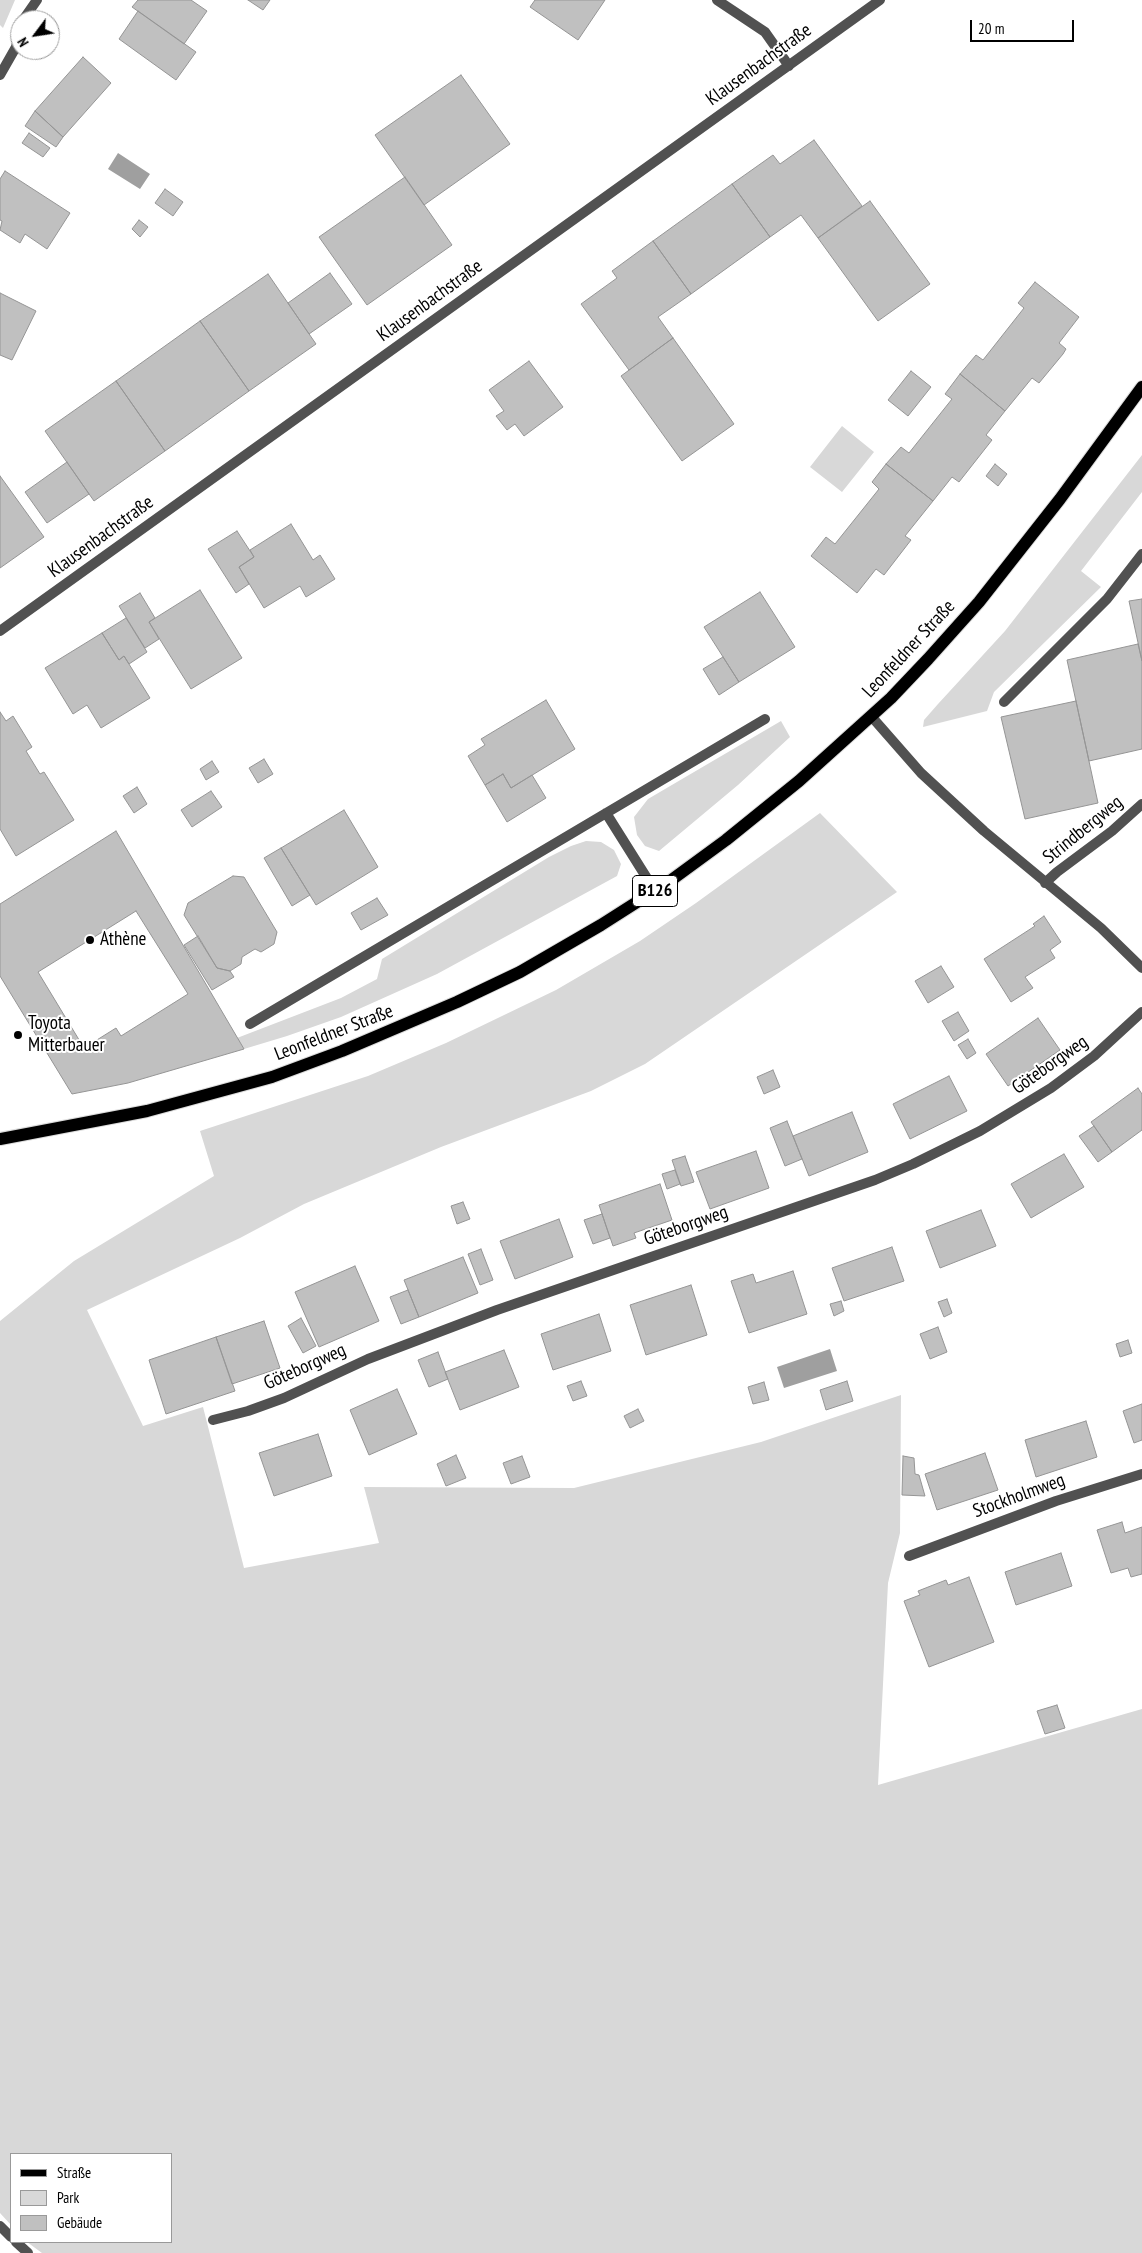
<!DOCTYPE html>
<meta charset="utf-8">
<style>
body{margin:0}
#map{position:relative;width:1142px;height:2253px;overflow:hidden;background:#fff;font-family:"PT Sans Narrow",sans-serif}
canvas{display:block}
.legend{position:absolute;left:10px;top:2153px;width:162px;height:90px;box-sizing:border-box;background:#fff;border:1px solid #999;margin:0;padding:6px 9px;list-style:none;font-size:15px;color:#000}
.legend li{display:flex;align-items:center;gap:10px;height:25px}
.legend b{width:25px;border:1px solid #999}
.north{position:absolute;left:10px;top:10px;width:50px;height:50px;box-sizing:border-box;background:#fff;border:1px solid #999;border-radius:50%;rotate:239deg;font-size:14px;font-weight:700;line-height:20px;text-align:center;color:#000}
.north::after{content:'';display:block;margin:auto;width:18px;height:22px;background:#000;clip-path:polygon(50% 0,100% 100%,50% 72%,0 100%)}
.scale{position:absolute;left:970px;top:20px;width:104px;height:22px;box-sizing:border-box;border:2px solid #000;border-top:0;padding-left:6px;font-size:15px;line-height:18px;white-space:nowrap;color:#000;-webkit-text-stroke:4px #fff;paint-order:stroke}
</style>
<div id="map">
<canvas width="1142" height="2253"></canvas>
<ul class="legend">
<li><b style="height:6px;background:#000"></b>Straße</li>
<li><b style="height:14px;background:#d8d8d8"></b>Park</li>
<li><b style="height:14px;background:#c0c0c0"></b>Gebäude</li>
</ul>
<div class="north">N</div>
<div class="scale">20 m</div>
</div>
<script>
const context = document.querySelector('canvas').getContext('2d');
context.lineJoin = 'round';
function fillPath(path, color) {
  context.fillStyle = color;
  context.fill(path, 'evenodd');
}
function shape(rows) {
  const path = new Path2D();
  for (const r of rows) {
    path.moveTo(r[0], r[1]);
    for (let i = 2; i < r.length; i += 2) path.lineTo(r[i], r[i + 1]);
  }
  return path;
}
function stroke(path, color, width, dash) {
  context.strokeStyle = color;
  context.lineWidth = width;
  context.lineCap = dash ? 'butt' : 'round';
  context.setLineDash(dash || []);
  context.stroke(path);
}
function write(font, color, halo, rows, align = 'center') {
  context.font = font + ' "PT Sans Narrow",sans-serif';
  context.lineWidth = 4;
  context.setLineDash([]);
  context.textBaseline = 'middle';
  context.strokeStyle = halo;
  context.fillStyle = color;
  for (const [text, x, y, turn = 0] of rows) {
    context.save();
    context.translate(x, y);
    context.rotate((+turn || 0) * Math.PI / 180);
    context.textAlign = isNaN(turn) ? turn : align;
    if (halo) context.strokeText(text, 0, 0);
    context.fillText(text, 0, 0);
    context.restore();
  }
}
fillPath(shape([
 [0,0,15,0,3,28,0,25],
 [842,426,874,452,842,492,810,467],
 [1142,455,1142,492,1081,571,1101,587,994,692,987,711,923,727,924,720,938,704,1005,631],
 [781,721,790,737,738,785,659,851,645,846,637,835,634,817,648,799],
 [820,813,897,892,645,1064,591,1091,441,1147,304,1204,240,1238,87,1310,143,1426,203,1407,244,1568,379,1543,364,1487,574,1488,761,1442,901,1395,900,1533,888,1583,878,1785,1142,1709,1142,2253,42,2253,27,2242,171,2242,171,2154,11,2154,11,2225,0,2213,0,1321,74,1261,214,1176,200,1131,368,1076,446,1043,556,990,640,941,696,903],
 [586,841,601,842,614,850,621,864,617,876,437,974,341,1017,287,1036,244,1049,237,1038,341,998,377,979,382,959,549,857,571,846]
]), '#d8d8d8');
fillPath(shape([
 [118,153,150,174,140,189,108,169],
 [830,1349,837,1371,784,1388,777,1367]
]), '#9f9f9f');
const building = shape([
 [138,0,191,0,207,11,184,44,132,7,138,0],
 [248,0,270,0,263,10,248,0],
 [535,0,605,0,578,40,530,7,535,0],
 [138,11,196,52,176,80,119,39,138,11],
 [83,57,111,83,63,137,35,111,83,57],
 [461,75,510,144,424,205,375,135,461,75],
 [35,111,63,137,56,147,25,126,35,111],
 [29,133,50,148,43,157,22,143,29,133],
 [814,140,862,206,818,238,801,215,770,237,732,184,773,155,780,164,814,140],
 [5,171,70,213,47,249,25,234,20,243,0,230,2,221,0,220,0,179,5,171],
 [405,177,452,245,367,305,319,237,405,177],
 [732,184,770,237,691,294,653,241,732,184],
 [165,189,183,202,173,216,155,203,165,189],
 [870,201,930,284,878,321,818,238,870,201],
 [139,220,148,227,140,237,132,229,139,220],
 [653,241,691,294,658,317,673,338,629,370,581,304,617,278,612,271,653,241],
 [330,273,352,304,309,334,288,303,330,273],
 [268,274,316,344,249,391,200,321,268,274],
 [1035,282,1079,317,1059,343,1066,349,1063,354,1039,383,1032,378,1005,411,960,374,976,355,983,360,1024,308,1018,303,1035,282],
 [0,293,36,311,12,360,0,355,0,293],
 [200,321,249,391,165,451,116,381,200,321],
 [673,338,734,424,682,461,621,376,673,338],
 [529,361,563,407,524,436,515,424,507,430,496,416,504,411,489,390,529,361],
 [911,371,931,387,908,416,888,400,911,371],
 [960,374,1005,411,986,435,992,440,959,482,952,477,933,501,886,464,901,447,909,453,952,399,945,394,960,374],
 [116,381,165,451,94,501,45,431,116,381],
 [67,462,89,494,47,523,25,492,67,462],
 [886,464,933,501,905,536,911,540,884,575,876,569,857,593,811,556,826,537,835,544,879,489,872,482,886,464],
 [995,464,1007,474,998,486,986,476,995,464],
 [0,476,44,537,0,568,0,476],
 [291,524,313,560,320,555,335,579,306,597,300,586,264,608,239,567,254,557,250,550,291,524],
 [237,531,254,557,239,567,249,584,236,593,208,549,237,531],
 [200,590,242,658,191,689,149,622,200,590],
 [760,592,795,647,739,682,704,627,760,592],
 [140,593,155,618,149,622,159,639,145,648,119,606,140,593],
 [1142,599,1142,661,1129,601,1142,599],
 [126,618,147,652,129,664,124,656,119,660,102,633,126,618],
 [102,633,119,660,124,656,150,698,101,728,87,705,73,714,45,668,102,633],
 [1138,644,1142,661,1142,749,1089,761,1067,660,1138,644],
 [723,657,739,682,719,695,703,669,723,657],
 [546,700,575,749,511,788,503,774,485,785,468,756,485,745,481,739,546,700],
 [1076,701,1098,803,1025,819,1001,717,1076,701],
 [0,712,6,721,13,716,32,747,26,751,40,774,44,772,74,820,16,856,0,829,0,712],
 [264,759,273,774,258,783,249,768,264,759],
 [212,761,219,772,206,780,200,769,212,761],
 [503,774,511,788,532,775,546,798,507,822,485,785,503,774],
 [137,787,147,804,134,813,123,796,137,787],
 [211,791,222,807,192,827,181,810,211,791],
 [344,810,378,867,316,905,281,848,344,810],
 [116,831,244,1049,128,1083,72,1094,0,976,0,904,116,831],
 [281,848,310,895,292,906,264,858,281,848],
 [233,876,244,877,277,932,274,944,261,952,255,949,242,957,241,964,230,971,217,968,184,915,188,903,233,876],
 [377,898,388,915,361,930,351,913,377,898],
 [136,911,188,994,121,1036,116,1028,84,1048,38,972,136,911],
 [1044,916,1061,942,1050,950,1055,958,1025,977,1033,988,1011,1002,984,959,1035,926,1033,924,1044,916],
 [198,936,217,968,230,971,234,977,212,990,184,945,198,936],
 [941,966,954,987,928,1003,915,981,941,966],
 [958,1012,969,1031,954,1041,942,1021,958,1012],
 [1038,1018,1060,1050,1008,1086,986,1054,1038,1018],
 [968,1039,976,1053,967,1059,958,1045,968,1039],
 [773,1070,780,1087,764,1094,757,1077,773,1070],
 [949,1076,967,1111,910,1139,893,1104,949,1076],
 [1138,1088,1142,1094,1142,1130,1112,1152,1091,1122,1138,1088],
 [852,1112,868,1152,809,1176,793,1136,852,1112],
 [787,1121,802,1159,785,1166,770,1128,787,1121],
 [1094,1126,1112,1152,1098,1162,1079,1136,1094,1126],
 [756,1151,769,1188,710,1209,696,1172,756,1151],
 [1064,1154,1084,1187,1031,1218,1011,1184,1064,1154],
 [685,1156,694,1182,681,1186,672,1160,685,1156],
 [675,1170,680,1184,667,1189,662,1174,675,1170],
 [660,1184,672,1220,634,1233,636,1238,613,1246,599,1205,660,1184],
 [463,1202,470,1219,457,1224,451,1206,463,1202],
 [981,1210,996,1246,940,1268,926,1231,981,1210],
 [602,1214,610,1238,593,1244,584,1220,602,1214],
 [559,1219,573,1257,515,1279,500,1241,559,1219],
 [892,1247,904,1281,844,1301,832,1268,892,1247],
 [481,1249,493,1280,480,1285,468,1254,481,1249],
 [463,1257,478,1293,419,1317,404,1280,463,1257],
 [355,1266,379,1321,319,1347,295,1292,355,1266],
 [793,1271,807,1314,749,1333,731,1281,753,1274,756,1283,793,1271],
 [691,1285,707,1335,646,1355,630,1305,691,1285],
 [408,1290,419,1317,401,1324,390,1297,408,1290],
 [947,1299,952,1313,944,1317,938,1302,947,1299],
 [841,1301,844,1311,834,1316,830,1304,841,1301],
 [599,1314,611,1351,553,1370,541,1334,599,1314],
 [301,1318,316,1346,303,1353,288,1326,301,1318],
 [264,1321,280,1368,232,1384,216,1337,264,1321],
 [938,1327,947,1352,930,1359,920,1334,938,1327],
 [216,1337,235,1391,166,1414,149,1360,216,1337],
 [1128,1340,1132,1353,1120,1357,1116,1344,1128,1340],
 [504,1350,519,1387,460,1410,445,1372,504,1350],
 [438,1352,448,1379,429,1387,418,1360,438,1352],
 [581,1381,587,1396,573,1401,567,1386,581,1381],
 [847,1381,853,1401,826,1410,820,1390,847,1381],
 [764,1382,769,1400,753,1404,748,1387,764,1382],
 [397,1389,417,1434,369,1455,350,1410,397,1389],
 [1142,1404,1142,1440,1134,1443,1123,1411,1142,1404],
 [638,1409,644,1421,630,1428,624,1416,638,1409],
 [1086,1421,1097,1457,1036,1477,1025,1440,1086,1421],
 [318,1434,332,1476,274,1496,259,1453,318,1434],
 [985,1453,998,1490,937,1510,925,1474,985,1453],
 [456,1455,466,1478,446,1486,437,1464,456,1455],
 [522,1456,530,1477,511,1484,503,1463,522,1456],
 [903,1456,914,1458,915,1474,919,1475,925,1496,902,1495,903,1456],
 [1122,1522,1125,1533,1142,1527,1142,1574,1131,1577,1128,1568,1111,1573,1097,1530,1122,1522],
 [1061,1553,1072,1586,1016,1605,1005,1572,1061,1553],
 [969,1577,994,1642,929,1667,904,1601,920,1595,918,1591,946,1580,948,1585,969,1577],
 [1057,1705,1065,1728,1045,1734,1037,1711,1057,1705]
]);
fillPath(building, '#c0c0c0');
stroke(building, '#959595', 1);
const primary = shape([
 [0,1139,147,1111,272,1077,342,1051,457,1002,520,972,601,925,670,881,726,840,799,781,891,698,928,659,979,602,1060,499,1142,387]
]);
stroke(primary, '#dbdbdb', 14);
stroke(shape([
 [717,0,765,32,789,66],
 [23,20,37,0],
 [0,75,16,47,20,30],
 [0,631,880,0],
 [1004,702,1107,599,1142,554],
 [871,716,921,773,984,831,1101,928,1142,968],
 [606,813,655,891],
 [1045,883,1057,872,1112,831,1142,804],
 [250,1024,765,719],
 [213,1420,248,1411,284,1398,368,1359,497,1310,875,1180,913,1164,980,1131,1051,1088,1094,1056,1142,1012],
 [909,1556,1056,1501,1142,1474],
 [0,2226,11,2237],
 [16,2242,28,2253]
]), '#515151', 10);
stroke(primary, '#000', 12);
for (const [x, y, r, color] of [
 [90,940,5,"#000"],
 [18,1035,5,"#000"]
]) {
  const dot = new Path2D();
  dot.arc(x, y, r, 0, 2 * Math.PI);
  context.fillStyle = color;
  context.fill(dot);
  stroke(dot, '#fff', 2);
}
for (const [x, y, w] of [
 [655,891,45]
]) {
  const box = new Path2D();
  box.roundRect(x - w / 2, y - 15.5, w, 31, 4);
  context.fillStyle = '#fff';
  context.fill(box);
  stroke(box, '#000', 1);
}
write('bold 18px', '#000', null, [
 ["B126",655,891]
]);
write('19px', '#000', '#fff', [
 ["Klausenbachstraße",759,65,-36],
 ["Klausenbachstraße",430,301,-36],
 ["Klausenbachstraße",101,537,-36],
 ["Leonfeldner Straße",909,649,-47],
 ["Strindbergweg",1083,830,-39],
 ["Leonfeldner Straße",334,1033,-21],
 ["Göteborgweg",1050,1065,-35],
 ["Göteborgweg",686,1226,-19],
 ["Göteborgweg",305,1367,-24],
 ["Stockholmweg",1019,1496,-20]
]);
write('19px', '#000', '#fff', [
 ["Athène",100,940],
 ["Toyota",28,1024],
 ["Mitterbauer",28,1046]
], 'left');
</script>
